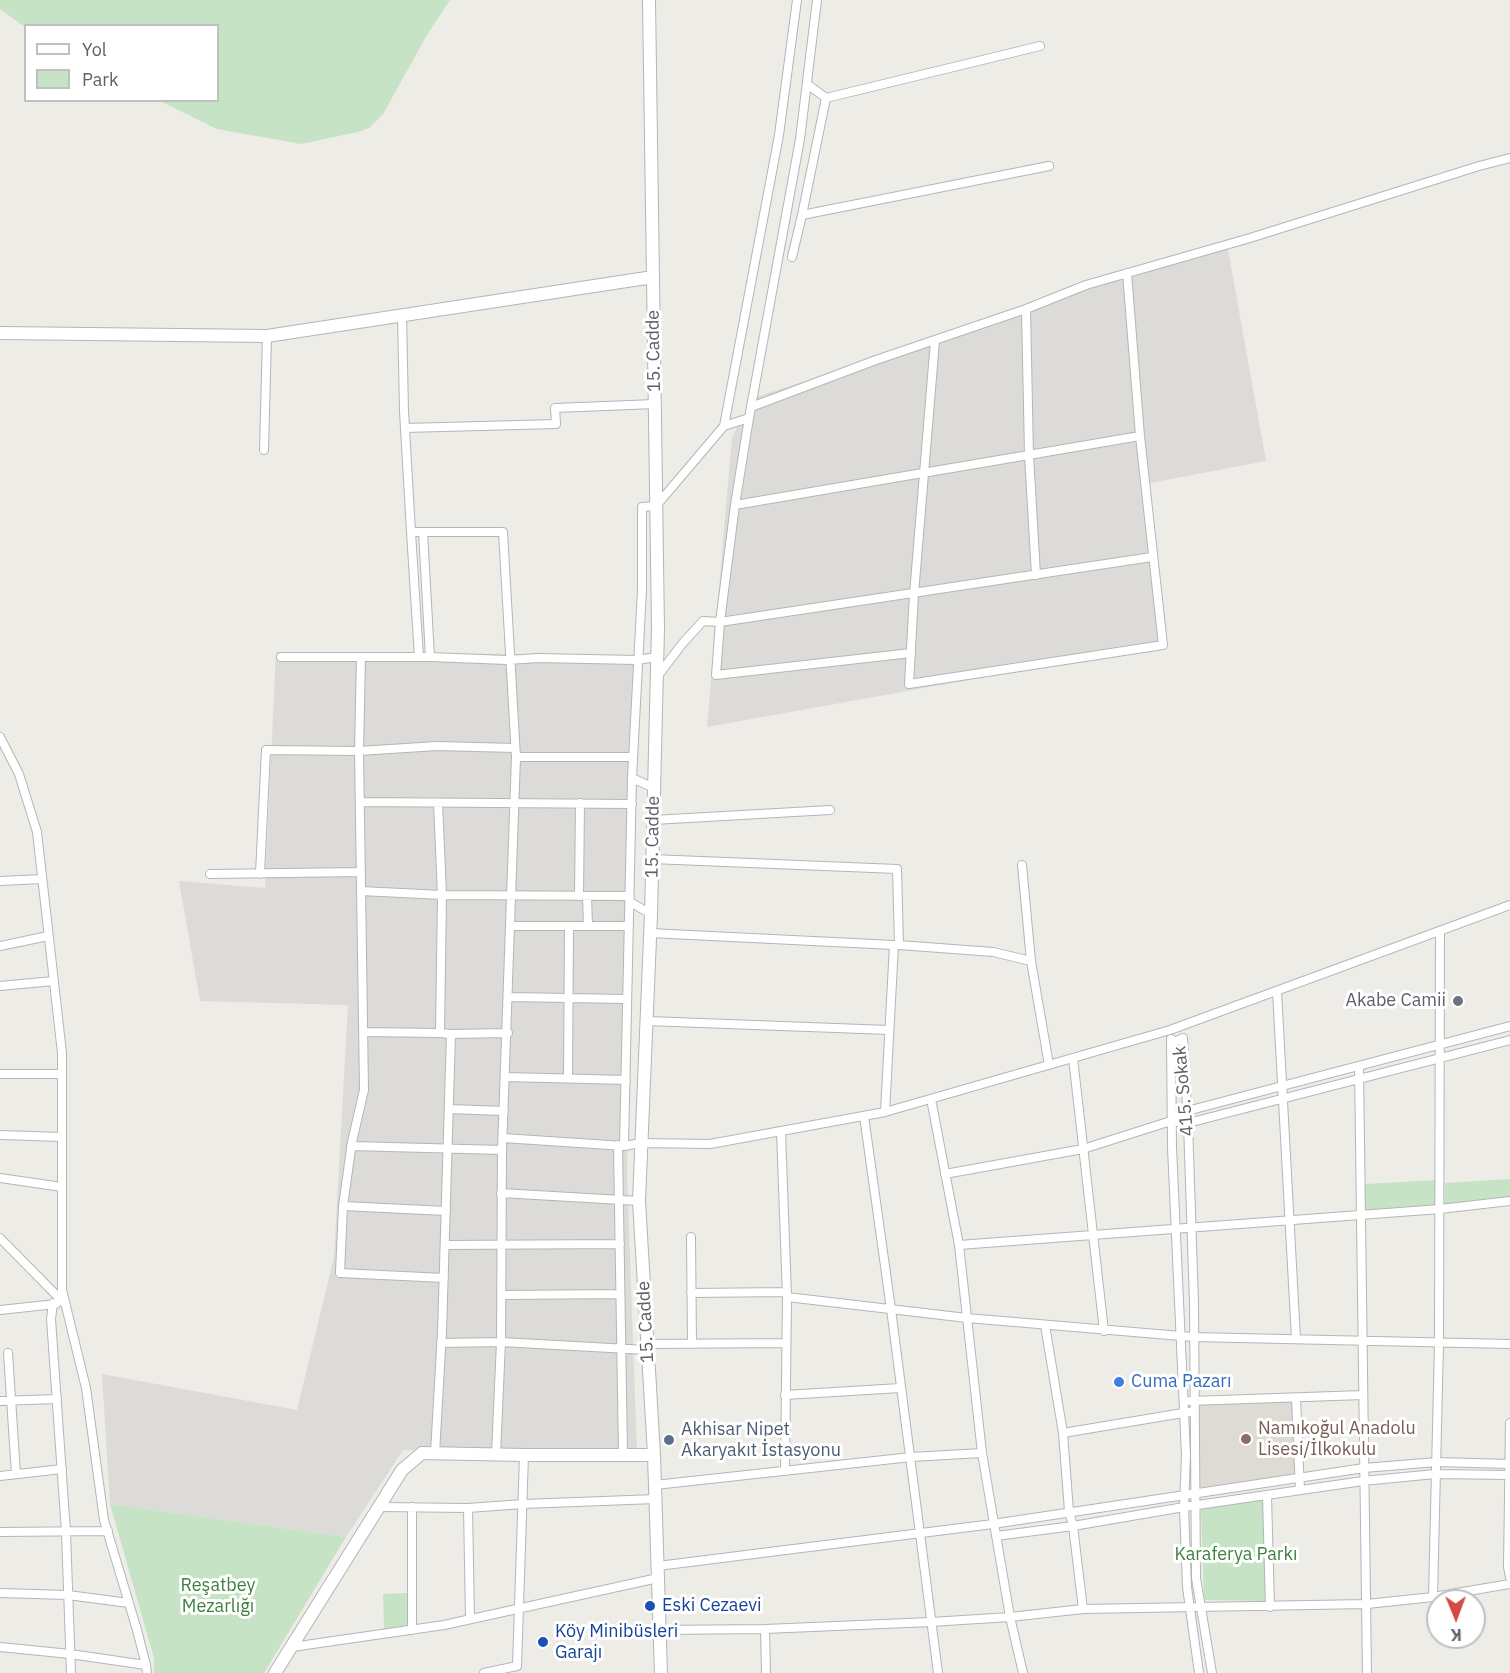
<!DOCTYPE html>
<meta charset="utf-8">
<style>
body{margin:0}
#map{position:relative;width:1510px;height:1673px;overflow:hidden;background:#eeece6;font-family:"IBM Plex Sans",sans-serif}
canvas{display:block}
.legend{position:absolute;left:24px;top:24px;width:195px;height:78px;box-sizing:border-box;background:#fff;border:2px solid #bfc0c1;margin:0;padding:8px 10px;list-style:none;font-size:18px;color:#5e6165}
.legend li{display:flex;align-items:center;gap:12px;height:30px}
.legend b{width:30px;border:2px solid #bfc0c1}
.north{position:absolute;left:1426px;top:1589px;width:60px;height:60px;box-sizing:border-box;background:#fff;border:2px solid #bfc0c1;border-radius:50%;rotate:179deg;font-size:16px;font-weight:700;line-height:24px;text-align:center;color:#5e6165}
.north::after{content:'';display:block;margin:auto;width:21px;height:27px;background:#d74943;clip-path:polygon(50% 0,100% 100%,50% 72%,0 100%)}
</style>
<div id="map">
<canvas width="1510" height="1673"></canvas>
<ul class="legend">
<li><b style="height:8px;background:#fff"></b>Yol</li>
<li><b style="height:16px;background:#c6e3c5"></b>Park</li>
</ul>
<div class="north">K</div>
</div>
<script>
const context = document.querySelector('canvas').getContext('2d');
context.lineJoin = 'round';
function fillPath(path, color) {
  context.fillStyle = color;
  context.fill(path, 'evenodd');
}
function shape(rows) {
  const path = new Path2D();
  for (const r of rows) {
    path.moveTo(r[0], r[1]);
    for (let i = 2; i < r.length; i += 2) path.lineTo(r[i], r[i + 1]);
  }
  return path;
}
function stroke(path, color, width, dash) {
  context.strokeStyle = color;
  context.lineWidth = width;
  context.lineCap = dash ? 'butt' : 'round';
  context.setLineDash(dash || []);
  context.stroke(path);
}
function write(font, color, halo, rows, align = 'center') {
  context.font = font + ' "IBM Plex Sans",sans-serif';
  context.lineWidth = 6;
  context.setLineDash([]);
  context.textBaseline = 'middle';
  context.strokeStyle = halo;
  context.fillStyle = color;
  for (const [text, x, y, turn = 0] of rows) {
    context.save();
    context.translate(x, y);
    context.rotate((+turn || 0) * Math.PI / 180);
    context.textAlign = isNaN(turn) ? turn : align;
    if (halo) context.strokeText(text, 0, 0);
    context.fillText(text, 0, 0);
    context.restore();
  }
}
fillPath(shape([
 [1227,244,1266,461,1145,484,1163,645,707,727,732,437,753,398],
 [276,652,640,655,627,1171,637,1454,403,1450,346,1537,110,1504,102,1374,297,1410,334,1257,348,1005,200,1001,179,881,265,888]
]), '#dddbd8');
fillPath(shape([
 [1296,1398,1298,1478,1196,1493,1195,1401]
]), '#dedbd4');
fillPath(shape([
 [0,0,450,0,427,35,383,114,369,128,358,132,301,144,217,129,160,101,218,100,218,26,25,27,0,9],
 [1510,1179,1510,1198,1445,1205,1445,1183],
 [1437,1180,1436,1206,1365,1210,1365,1184],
 [1267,1499,1270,1601,1204,1600,1201,1509],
 [110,1504,346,1537,264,1673,154,1673,154,1658],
 [407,1593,410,1626,384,1630,383,1594]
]), '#c6e3c5');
const street = shape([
 [807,84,826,98,1040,46],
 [802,215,826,98],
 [792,257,802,215,1049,166],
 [1026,309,1029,455,1036,575],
 [402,315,404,411,411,532,423,532],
 [935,341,914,594,909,684,1163,645,1140,436,1127,273],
 [751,407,876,360,1026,309,1086,285,1250,238,1479,166,1510,158],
 [724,426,779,135,797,0],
 [405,428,556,424,555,408,655,404],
 [264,450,267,336],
 [735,505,1140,436],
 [411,532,419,657],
 [911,653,716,675,720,622,1152,557],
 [281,657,430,657,507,660,538,658,637,660,657,657],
 [361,657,359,751,364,1090,352,1142,343,1206,340,1273,444,1278],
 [430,657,423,532,503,532,516,757,502,1150,501,1342,496,1454],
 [657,677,682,644,703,621,720,622,735,505,749,418],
 [0,737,19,774,37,832,62,1053,62,1290,86,1388,104,1520,137,1630,146,1665,147,1673],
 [516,757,633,757],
 [632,778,654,788],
 [360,802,632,804],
 [653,820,830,810],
 [652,859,897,869,899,945,894,945,885,1112],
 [1022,865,1031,961,1049,1065],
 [210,874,361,872],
 [260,874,266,750,359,751,437,746,515,748],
 [0,881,42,879],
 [361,891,442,895,630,896],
 [579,896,580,803],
 [587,896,588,926],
 [630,902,651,914],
 [511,926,629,926],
 [650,933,894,945],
 [899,945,993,952,1031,961],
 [0,946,48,936],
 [0,986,53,981],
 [1277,991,1296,1339],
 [509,997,627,999],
 [647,1021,889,1030],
 [363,1032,440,1033],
 [451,1034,508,1033],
 [1171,1039,1172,1147,1186,1455,1184,1507,1187,1587,1199,1673],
 [1172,1043,1183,1038,1188,1123,1194,1303,1196,1578,1212,1673],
 [1073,1058,1104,1331],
 [1359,1066,1367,1673],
 [0,1074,62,1074],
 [506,1077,626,1080],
 [568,1078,569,927],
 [931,1099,959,1245,982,1453,1010,1617,1023,1673],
 [449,1109,504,1111],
 [864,1116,891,1309,938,1673],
 [1171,1121,1188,1123,1510,1040],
 [781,1131,787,1297,785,1471],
 [0,1135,62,1137],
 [503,1138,624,1146,641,1143,710,1144,885,1112,1170,1030,1510,905],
 [618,1145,623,1454],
 [351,1146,502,1150],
 [624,1146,632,778,642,590,642,507,656,506,724,426,749,418,800,139,817,0],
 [945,1174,1083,1149,1171,1121,1187,1111,1510,1026],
 [0,1178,62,1187],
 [501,1193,639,1201],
 [343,1206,446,1211],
 [691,1237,692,1344],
 [0,1238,66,1305],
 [445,1245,620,1244],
 [959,1245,1440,1209,1510,1201],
 [691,1293,787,1292],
 [501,1295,620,1294],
 [787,1297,967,1318,1193,1337,1510,1344],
 [53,1303,51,1319,66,1532,71,1673],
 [0,1310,56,1304],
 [1045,1325,1063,1433,1069,1511,1073,1526,1083,1609],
 [441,1343,501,1342,647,1350],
 [647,1344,786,1343],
 [8,1353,16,1474],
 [785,1395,900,1388],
 [1296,1398,1300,1490],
 [0,1401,57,1399],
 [1190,1401,1363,1395],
 [1510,1423,1508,1567,1510,1577],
 [1063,1433,1195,1411],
 [435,1453,442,1332,451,1034,440,1033,442,895,438,803],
 [0,1476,62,1469],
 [655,1485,911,1457,982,1453],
 [1267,1495,1270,1607],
 [380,1507,468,1508,523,1504,656,1499],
 [412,1507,412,1630],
 [468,1508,470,1619],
 [0,1532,108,1531],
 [996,1536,1073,1526,1184,1507,1363,1481,1435,1474,1510,1475],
 [658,1566,993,1524,1364,1468,1437,1462,1510,1464],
 [0,1593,68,1595,129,1603],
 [1433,1597,1439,1343,1440,931],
 [765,1629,766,1673],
 [660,1630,765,1629,931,1622,1010,1617,1083,1609,1367,1604,1433,1597,1510,1584],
 [0,1647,70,1654,146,1665],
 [292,1647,444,1625,658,1578],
 [484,1673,517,1666,524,1455]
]);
const secondary = shape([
 [649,0,658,628,651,914,639,1201,654,1455,661,1673],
 [0,333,267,336,653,277],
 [275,1673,402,1470,422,1453,524,1455,654,1455]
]);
stroke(street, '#b3b6b9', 10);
stroke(secondary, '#b2b5b9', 14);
stroke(street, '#fff', 8);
stroke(secondary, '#fff', 12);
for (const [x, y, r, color] of [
 [1458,1001,6,"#6b7280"],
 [1119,1382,6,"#3f7fe0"],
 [1246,1439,6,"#8d6e63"],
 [669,1440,6,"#5c6f8a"],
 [650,1606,6,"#1a4fb4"],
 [543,1642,6,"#1a4fb4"]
]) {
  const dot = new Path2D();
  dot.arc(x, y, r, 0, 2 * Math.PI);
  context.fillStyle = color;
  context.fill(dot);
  stroke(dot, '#fff', 2);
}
write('18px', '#5e6165', '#fff', [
 ["15. Cadde",654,351,-91],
 ["15. Cadde",653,837,-89],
 ["415. Sokak",1184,1091,-95],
 ["15. Cadde",646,1322,-93]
]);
write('18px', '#5b616d', '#fff', [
 ["Akabe Camii",1446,1001]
], 'right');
write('18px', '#366cbe', '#fff', [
 ["Cuma Pazarı",1131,1382]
], 'left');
write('18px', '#785e54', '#fff', [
 ["Namıkoğul Anadolu",1258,1429],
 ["Lisesi/İlkokulu",1258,1450]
], 'left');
write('18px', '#4e5e75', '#fff', [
 ["Akhisar Nipet",681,1430],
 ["Akaryakıt İstasyonu",681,1451]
], 'left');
write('18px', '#3f8240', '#fff', [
 ["Karaferya Parkı",1236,1555],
 ["Reşatbey",218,1586],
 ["Mezarlığı",218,1607]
]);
write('18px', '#164399', '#fff', [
 ["Eski Cezaevi",662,1606],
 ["Köy Minibüsleri",555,1632],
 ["Garajı",555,1653]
], 'left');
</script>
